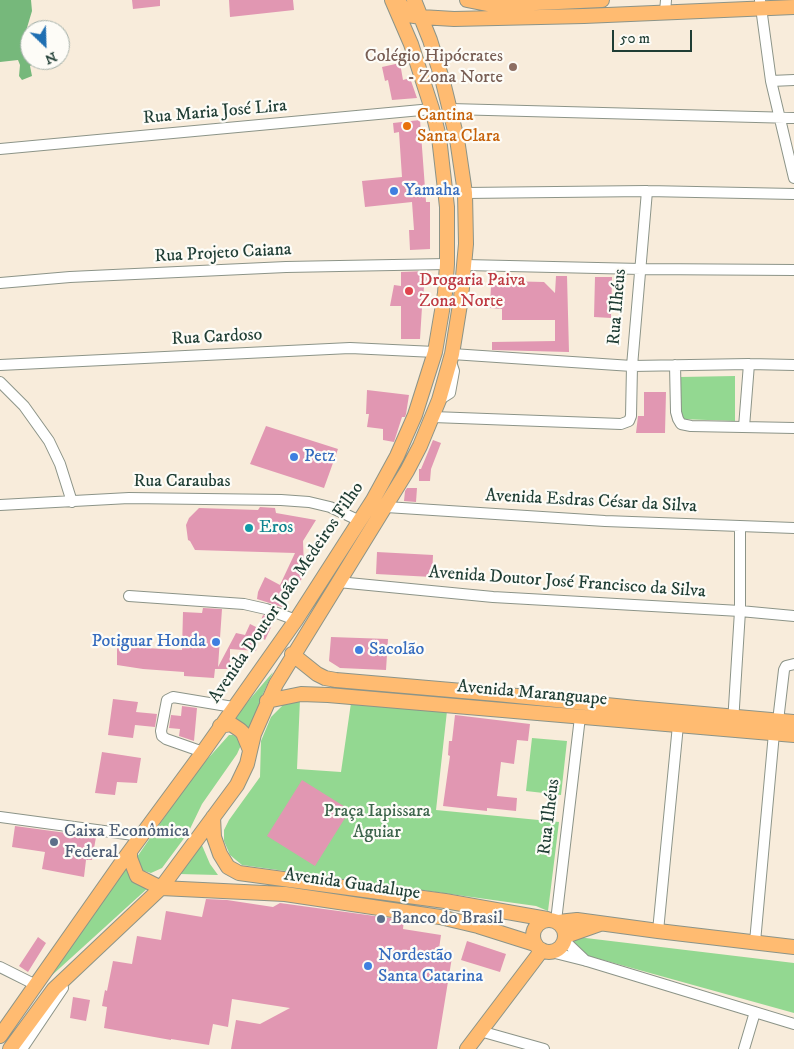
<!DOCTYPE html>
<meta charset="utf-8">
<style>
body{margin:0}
#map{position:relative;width:794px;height:1049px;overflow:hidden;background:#f8ecdb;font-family:"IM FELL DW Pica",serif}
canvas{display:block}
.north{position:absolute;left:20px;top:20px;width:50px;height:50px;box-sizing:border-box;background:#fdfcf7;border:1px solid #a4b0a9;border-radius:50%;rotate:156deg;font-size:14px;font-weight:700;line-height:20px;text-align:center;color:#1f3d34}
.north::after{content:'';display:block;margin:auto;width:18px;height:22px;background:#1f6fb2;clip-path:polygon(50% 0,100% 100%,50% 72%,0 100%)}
.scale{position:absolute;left:612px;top:30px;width:80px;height:22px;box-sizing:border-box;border:2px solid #1f3d34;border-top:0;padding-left:6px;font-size:15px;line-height:18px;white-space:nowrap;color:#1f3d34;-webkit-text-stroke:4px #fdfcf7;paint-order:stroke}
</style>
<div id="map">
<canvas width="794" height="1049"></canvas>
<div class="north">N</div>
<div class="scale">50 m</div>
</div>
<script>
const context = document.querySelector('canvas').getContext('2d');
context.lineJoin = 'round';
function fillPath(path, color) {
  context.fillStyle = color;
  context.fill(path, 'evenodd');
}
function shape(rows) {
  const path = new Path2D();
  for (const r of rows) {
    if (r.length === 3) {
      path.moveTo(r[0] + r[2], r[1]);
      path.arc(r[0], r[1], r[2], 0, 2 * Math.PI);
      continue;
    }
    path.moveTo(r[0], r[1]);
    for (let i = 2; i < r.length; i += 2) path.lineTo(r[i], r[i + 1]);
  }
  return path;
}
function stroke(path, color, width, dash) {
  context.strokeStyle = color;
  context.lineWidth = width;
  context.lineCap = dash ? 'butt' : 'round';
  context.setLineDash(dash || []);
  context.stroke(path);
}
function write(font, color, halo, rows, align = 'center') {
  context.font = font + ' "IM FELL DW Pica",serif';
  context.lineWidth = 4.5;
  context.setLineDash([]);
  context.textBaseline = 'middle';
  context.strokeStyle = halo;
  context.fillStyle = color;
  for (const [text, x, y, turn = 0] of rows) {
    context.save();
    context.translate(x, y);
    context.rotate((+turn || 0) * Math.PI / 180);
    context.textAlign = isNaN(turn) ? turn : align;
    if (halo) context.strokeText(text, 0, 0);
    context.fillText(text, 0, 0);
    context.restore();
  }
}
fillPath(shape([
 [735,376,735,421,680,419,680,377],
 [273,672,261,698,250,730,233,719],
 [356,689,574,705,570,709],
 [300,699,297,769,341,772,351,703,447,711,436,810,559,822,548,911,536,906,242,865,230,855,224,841,224,830,229,820,260,777,261,741,271,717,285,703],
 [229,735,233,735,240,739,242,743,237,754,202,804,188,833,162,868,151,873,141,870,137,864,137,857,195,773],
 [532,738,567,741,561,795,526,791],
 [201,843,210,864,218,875,179,874],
 [124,864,149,887,39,987],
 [569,936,794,963,794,1013,585,955]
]), '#93d891');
fillPath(shape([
 [0,0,31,0,32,11,26,31,27,41,30,47,30,60,38,60,30,66,32,76,22,80,19,76,20,65,18,60,0,62]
]), '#76b87b');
fillPath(shape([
 [132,0,160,0,160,6,133,9],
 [229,0,293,0,294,10,230,17],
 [400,63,403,80,410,78,417,98,392,100,388,80,385,81,382,67],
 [420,120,426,202,430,202,430,249,410,250,409,230,414,230,412,202,365,207,362,181,402,177,399,132,394,133,393,123],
 [426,271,427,287,424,287,422,307,420,339,401,339,401,306,390,306,394,285,401,286,401,272],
 [556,276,567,276,569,352,492,350,492,342,555,341,555,320,502,320,502,309,490,308,491,285,503,285,503,281,544,282,555,293],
 [595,277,612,277,611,318,594,317],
 [367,390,409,395,406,414,405,417,402,417,394,442,383,440,383,429,367,427,369,414,366,414],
 [644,392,666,392,665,433,636,433,638,416,644,416],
 [266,426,338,449,324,488,250,464],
 [433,440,441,443,431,469,430,481,419,481,419,469,421,469],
 [407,488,417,488,416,502,404,501,405,491],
 [260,507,275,508,276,513,316,520,303,541,304,567,308,568,294,592,290,591,282,607,257,599,258,592,265,577,280,585,295,553,195,550,190,541,188,540,186,525,189,518,199,508,258,510],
 [377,552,433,555,432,577,376,574],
 [203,608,222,609,218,667,236,633,245,635,250,624,258,628,263,615,275,619,265,640,259,636,256,651,230,649,230,669,215,669,214,678,184,676,184,672,143,669,117,665,117,640,140,641,140,644,146,644,145,648,182,650,183,612,202,613],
 [331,637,388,639,386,670,340,668,329,661],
 [113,699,138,702,136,712,157,714,155,727,135,725,133,738,108,735],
 [182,706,197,708,194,741,179,736,180,729,169,728,171,715,181,716],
 [455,715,530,724,528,741,517,740,514,764,501,762,497,796,517,798,516,811,487,808,487,811,443,806,450,756,448,755,449,741,452,741],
 [102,752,141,758,137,783,117,782,115,795,95,793],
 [302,780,350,810,315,866,267,836],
 [15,826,96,837,92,860,86,860,84,877,42,869,45,852,12,847],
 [206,899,227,900,273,907,280,903,404,920,403,929,441,935,439,949,453,951,437,1049,231,1049,236,1020,260,1024,290,1008,232,999,228,1027,213,1024,209,1045,171,1039,171,1040,104,1028,107,1007,102,1006,105,990,107,991,113,961,132,964,137,936,161,940,166,911,202,917],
 [38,937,46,943,28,972,19,966],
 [467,941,506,954,500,972,461,960],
 [73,997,90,1000,86,1021,70,1018]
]), '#e197b2');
const minor = shape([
 [760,0,771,81,794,178],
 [665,12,666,0],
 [771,81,794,80],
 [450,109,794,118],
 [0,149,432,109],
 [465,193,647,191,794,194],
 [465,265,641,269,794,270],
 [0,283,70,277,286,267,447,264],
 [452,354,632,366,749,364,794,365],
 [0,365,350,348,435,352],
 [675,365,676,412,678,419,681,424,691,426,794,428],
 [0,382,24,406,49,441,60,464,72,502],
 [439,400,450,393,454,371,451,362],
 [433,417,621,424,629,421,631,416,632,366,647,191],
 [744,427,749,364],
 [0,505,129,498,281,500,309,502,330,507,360,521],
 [386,507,605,521,794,528],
 [338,582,493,597,740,611,794,616],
 [129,596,244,604,266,609,296,620],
 [778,721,784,670,786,666,794,664],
 [733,723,740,611,740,526],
 [203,752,166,739,162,736,161,731,167,700,173,697,233,707],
 [0,817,141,836],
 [556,921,580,717],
 [658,931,678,725],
 [565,941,586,961],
 [755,942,774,733],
 [551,952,587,961,794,1024],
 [0,967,36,985],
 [480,1031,544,1049],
 [22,1049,63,988],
 [744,1049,755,1012]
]);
const major = shape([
 [398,0,405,12,408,15,421,17,454,19,584,16,794,7],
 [467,0,492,5,602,0],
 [292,654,317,674,325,678,336,680,497,694,636,708,794,722],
 [267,701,301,694,328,695,794,735],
 [220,726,231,724,240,730,243,733,250,750],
 [213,817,214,837,220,854,228,867,239,873,445,901,547,919],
 [130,851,130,858,137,876,161,888,285,894,440,917,478,926,535,944],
 [549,936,16],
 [558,922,577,920,658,931,794,947],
 [566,936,600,924],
 [0,1036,122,862,203,752,296,620,373,500,397,456,415,415,435,352,445,293,447,264,447,207,439,137,432,109,411,44,392,0],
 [10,1049,54,989,161,888,237,785,247,764,254,734,276,684,407,471,420,446,439,400,452,354,461,298,466,244,465,193,457,139,443,82,430,40,414,0],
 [467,1049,542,950]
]);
stroke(minor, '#8c9488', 12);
stroke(major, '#8c9488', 16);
stroke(minor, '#fff', 10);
stroke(major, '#ffbb71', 14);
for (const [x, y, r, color] of [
 [513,67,5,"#8d6e63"],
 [407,126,5,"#e8710a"],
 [394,191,5,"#3f7fe0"],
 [409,291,5,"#e0444e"],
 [294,457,5,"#3f7fe0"],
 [249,528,5,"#0f9aa8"],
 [216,642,5,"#3f7fe0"],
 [359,650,5,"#3f7fe0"],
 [54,842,5,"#5c6f8a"],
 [381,919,5,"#5c6f8a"],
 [368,966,5,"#3f7fe0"]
]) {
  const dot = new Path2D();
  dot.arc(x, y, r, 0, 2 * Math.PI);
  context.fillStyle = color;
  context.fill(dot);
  stroke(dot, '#fdfcf7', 2);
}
write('18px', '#785e54', '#fdfcf7', [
 ["Colégio Hipócrates",503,57],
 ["- Zona Norte",503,78]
], 'right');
write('18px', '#1f3d34', '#fdfcf7', [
 ["Rua Maria José Lira",215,113,-5],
 ["Rua Projeto Caiana",223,254,-3],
 ["Rua Ilhéus",618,307,-85],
 ["Rua Cardoso",217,338,-3],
 ["Rua Caraubas",182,482],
 ["Avenida Esdras César da Silva",591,502,3],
 ["Avenida Doutor José Francisco da Silva",567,583,4],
 ["Avenida Doutor João Medeiros Filho",287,593,-56],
 ["Avenida Maranguape",532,694,5],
 ["Rua Ilhéus",550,817,-83],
 ["Avenida Guadalupe",352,885,8]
]);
write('18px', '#c56008', '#fdfcf7', [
 ["Cantina",417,116],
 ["Santa Clara",417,137]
], 'left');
write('18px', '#366cbe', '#fdfcf7', [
 ["Yamaha",404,191],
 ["Petz",304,457],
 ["Potiguar Honda",206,642,"right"],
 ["Sacolão",369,650],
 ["Nordestão",378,956],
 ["Santa Catarina",378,977]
], 'left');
write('18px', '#be3a42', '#fdfcf7', [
 ["Drogaria Paiva",419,281],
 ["Zona Norte",419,302]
], 'left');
write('18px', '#0d838f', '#fdfcf7', [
 ["Eros",259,528]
], 'left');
write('18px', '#3c644b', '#fdfcf7', [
 ["Praça Iapissara",377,812],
 ["Aguiar",377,833]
]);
write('18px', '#4e5e75', '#fdfcf7', [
 ["Caixa Econômica",64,832],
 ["Federal",64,853],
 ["Banco do Brasil",391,919]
], 'left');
</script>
